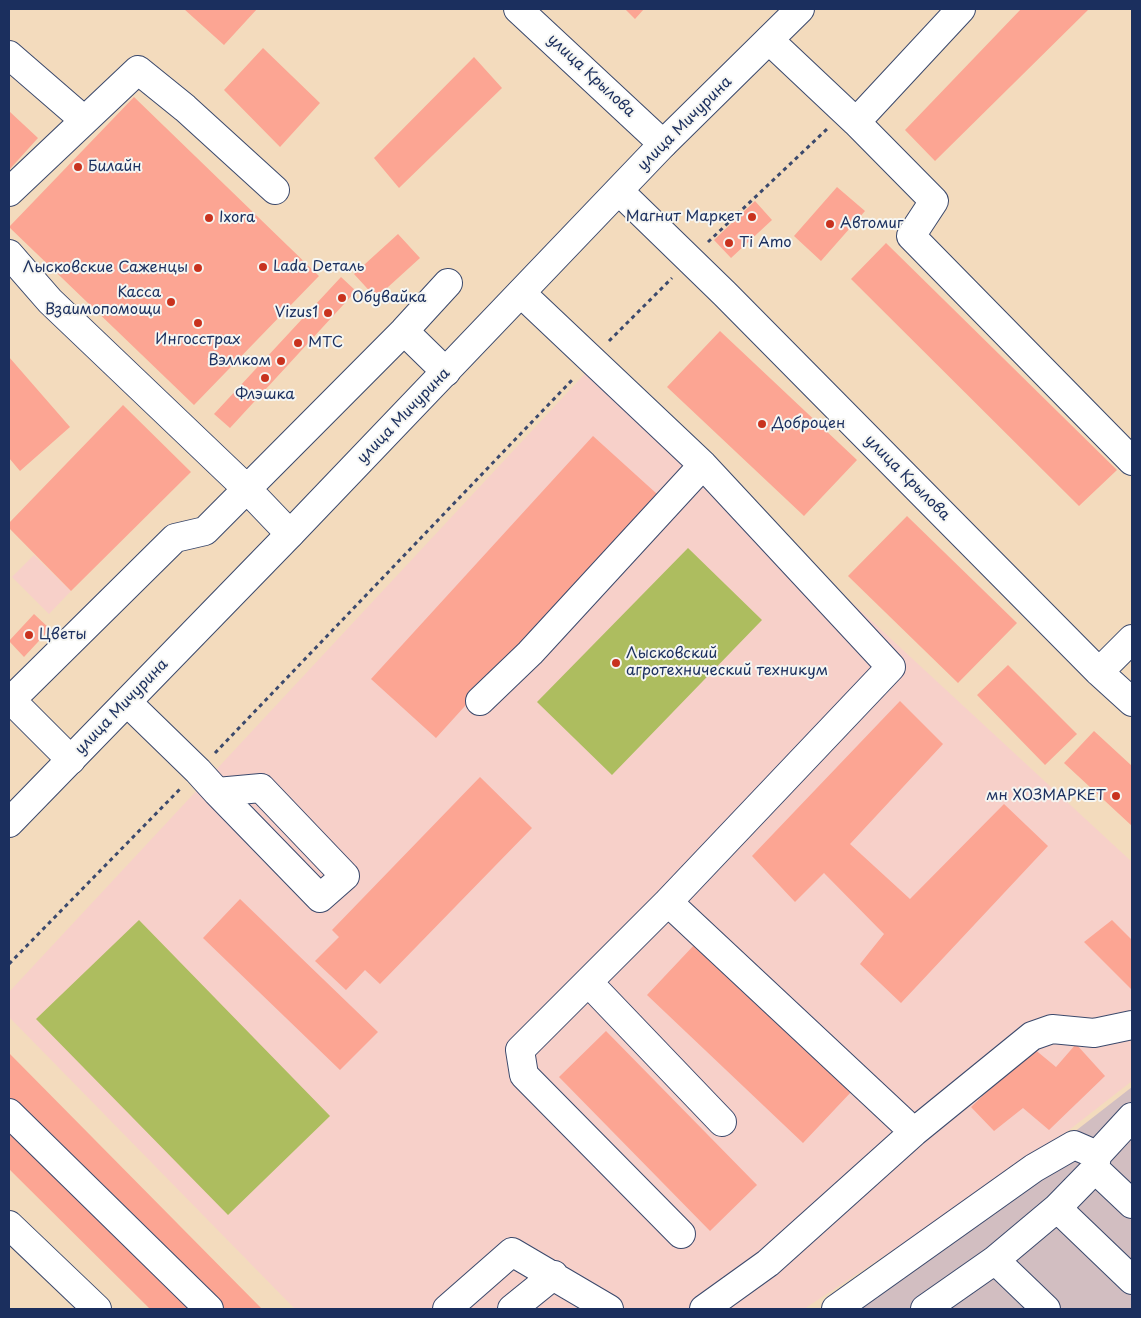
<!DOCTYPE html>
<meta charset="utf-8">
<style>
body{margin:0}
#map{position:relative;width:1141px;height:1318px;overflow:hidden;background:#f3dbbd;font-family:"Playpen Sans",sans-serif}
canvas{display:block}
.frame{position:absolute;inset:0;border:10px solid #1b2f5e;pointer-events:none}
</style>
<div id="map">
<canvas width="1141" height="1318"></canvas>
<div class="frame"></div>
</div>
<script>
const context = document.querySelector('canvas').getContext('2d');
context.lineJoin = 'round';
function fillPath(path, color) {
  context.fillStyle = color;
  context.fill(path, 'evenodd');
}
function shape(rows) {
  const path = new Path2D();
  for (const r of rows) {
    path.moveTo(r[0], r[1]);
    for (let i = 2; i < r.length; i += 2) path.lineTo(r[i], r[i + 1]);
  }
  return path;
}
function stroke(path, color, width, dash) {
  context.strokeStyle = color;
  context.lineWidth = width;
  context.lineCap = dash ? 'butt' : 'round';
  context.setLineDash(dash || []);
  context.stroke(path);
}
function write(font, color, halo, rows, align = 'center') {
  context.font = font + ' "Playpen Sans",sans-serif';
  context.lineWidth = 4;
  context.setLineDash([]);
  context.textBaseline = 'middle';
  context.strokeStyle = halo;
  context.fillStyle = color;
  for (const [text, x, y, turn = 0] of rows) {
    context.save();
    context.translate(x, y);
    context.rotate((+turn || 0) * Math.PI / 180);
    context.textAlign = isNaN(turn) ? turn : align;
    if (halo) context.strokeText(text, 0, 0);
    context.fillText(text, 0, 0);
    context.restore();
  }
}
fillPath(shape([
 [594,364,1132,862,1132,1081,1037,1155,804,1309,295,1309,9,1017,9,992],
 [34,555,71,591,49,614,12,577]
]), '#f7d0c9');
fillPath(shape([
 [1132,1087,1132,1309,847,1309]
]), '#d2bec1');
fillPath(shape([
 [688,548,762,620,612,775,537,702],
 [139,920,330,1116,228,1215,36,1019]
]), '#adbd5f');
fillPath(shape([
 [184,9,257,9,224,45],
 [625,9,644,9,635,19],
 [1021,9,1089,9,935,161,905,130],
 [263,48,320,103,280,147,224,90],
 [474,57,502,88,399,188,374,158],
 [134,97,319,276,194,405,9,227],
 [9,111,38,138,9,170],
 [837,187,865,211,821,261,794,236],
 [755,201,772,220,731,258,714,240],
 [398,234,420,258,376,298,354,274],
 [886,243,1117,470,1079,506,851,279],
 [341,277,356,291,230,428,214,414],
 [720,331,857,460,804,516,667,387],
 [9,357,70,427,20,471,9,458],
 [123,405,191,472,71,591,9,528,9,523],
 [593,436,657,494,436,738,371,679],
 [907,516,1017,623,958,683,848,576],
 [34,614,50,629,24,657,9,641],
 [1008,665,1077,734,1045,765,977,695],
 [900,701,943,744,850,844,910,899,1004,804,1048,846,901,1003,860,964,884,934,824,873,795,902,752,856],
 [1094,731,1132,766,1132,826,1064,763],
 [480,777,532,828,380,984,365,970,346,990,315,961,339,937,332,930],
 [240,899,378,1032,340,1070,203,938],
 [1112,920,1132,940,1132,990,1084,942],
 [696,943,852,1091,803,1143,647,995],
 [606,1031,757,1185,710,1231,559,1077],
 [1076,1044,1105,1076,1049,1130,1023,1108,994,1131,971,1107,1033,1048,1056,1067],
 [9,1053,262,1309,225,1309,9,1099],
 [9,1125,196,1309,150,1309,9,1169]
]), '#fca593');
const minor = shape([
 [518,9,663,144],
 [769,40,856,122,934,201,911,236,1132,461],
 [9,55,84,120],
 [856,122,961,9],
 [619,191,725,294,1099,672,1132,702],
 [9,192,138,70,185,108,275,190],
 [9,254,50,301,246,488,290,534],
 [521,293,703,465,891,667,668,902,520,1050,524,1075,681,1234],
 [404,331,446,372],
 [1099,672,1132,639],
 [12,701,71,760],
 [480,701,530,653,703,465],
 [9,702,175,538,205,531,404,331,448,283],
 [127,702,198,771,217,792,320,898,345,876,261,788,217,792],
 [668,902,914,1132],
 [588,982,722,1122],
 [9,1113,209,1309],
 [1095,1169,1132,1204],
 [1057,1208,1132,1280],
 [9,1225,97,1309],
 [995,1260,1046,1309],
 [447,1309,512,1252,609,1309],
 [512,1309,554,1275],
 [704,1309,768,1263,914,1132,1032,1036,1052,1029,1094,1033,1132,1025],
 [836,1309,1034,1168,1074,1145,1097,1155],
 [925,1309,995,1260,1057,1208,1095,1169,1097,1155,1132,1117]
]);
const major = shape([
 [9,823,290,534,663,144,800,9]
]);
stroke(minor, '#3b496c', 30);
stroke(major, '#3b496c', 30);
stroke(shape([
 [708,242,827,129],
 [609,341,672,278],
 [215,753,574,378],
 [9,964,180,789]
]), '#3b496c', 3, [4, 4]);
stroke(minor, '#fff', 28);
stroke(major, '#fff', 28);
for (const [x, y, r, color] of [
 [78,167,5,"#c8321e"],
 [752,217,5,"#c8321e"],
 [209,218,5,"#c8321e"],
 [830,224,5,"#c8321e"],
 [729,243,5,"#c8321e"],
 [263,267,5,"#c8321e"],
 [198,268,5,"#c8321e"],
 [342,298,5,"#c8321e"],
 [171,302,5,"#c8321e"],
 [328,313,5,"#c8321e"],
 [198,323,5,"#c8321e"],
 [298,343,5,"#c8321e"],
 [281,361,5,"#c8321e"],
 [265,378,5,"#c8321e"],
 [762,424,5,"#c8321e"],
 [29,635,5,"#c8321e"],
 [616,663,5,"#c8321e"],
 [1116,796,5,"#c8321e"]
]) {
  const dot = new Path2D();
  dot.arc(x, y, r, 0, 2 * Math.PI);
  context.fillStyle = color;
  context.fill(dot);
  stroke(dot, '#f6f6f2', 2);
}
write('15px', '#1b2f5e', '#f6f6f2', [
 ["улица Крылова",591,76,43],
 ["улица Мичурина",685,124,-45],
 ["улица Мичурина",404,416,-46],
 ["улица Крылова",907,478,45],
 ["улица Мичурина",122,707,-46]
]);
write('15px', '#1b2f5e', '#f6f6f2', [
 ["Билайн",88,167],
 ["Магнит Маркет",742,217,"right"],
 ["Ixora",219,218],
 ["Автомиг",840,224],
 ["Ti Amo",739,243],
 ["Lada Dеталь",273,267],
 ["Лысковские Саженцы",188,268,"right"],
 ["Касса",161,293,"right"],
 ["Взаимопомощи",161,310,"right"],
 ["Обувайка",352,298],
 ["Vizus1",318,313,"right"],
 ["Ингосстрах",198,340,"center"],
 ["МТС",308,343],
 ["Вэллком",271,361,"right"],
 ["Флэшка",265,395,"center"],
 ["Доброцен",772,424],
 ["Цветы",39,635],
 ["Лысковский",626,654],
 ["агротехнический техникум",626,671],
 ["мн ХОЗМАРКЕТ",1106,796,"right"]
], 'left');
</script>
